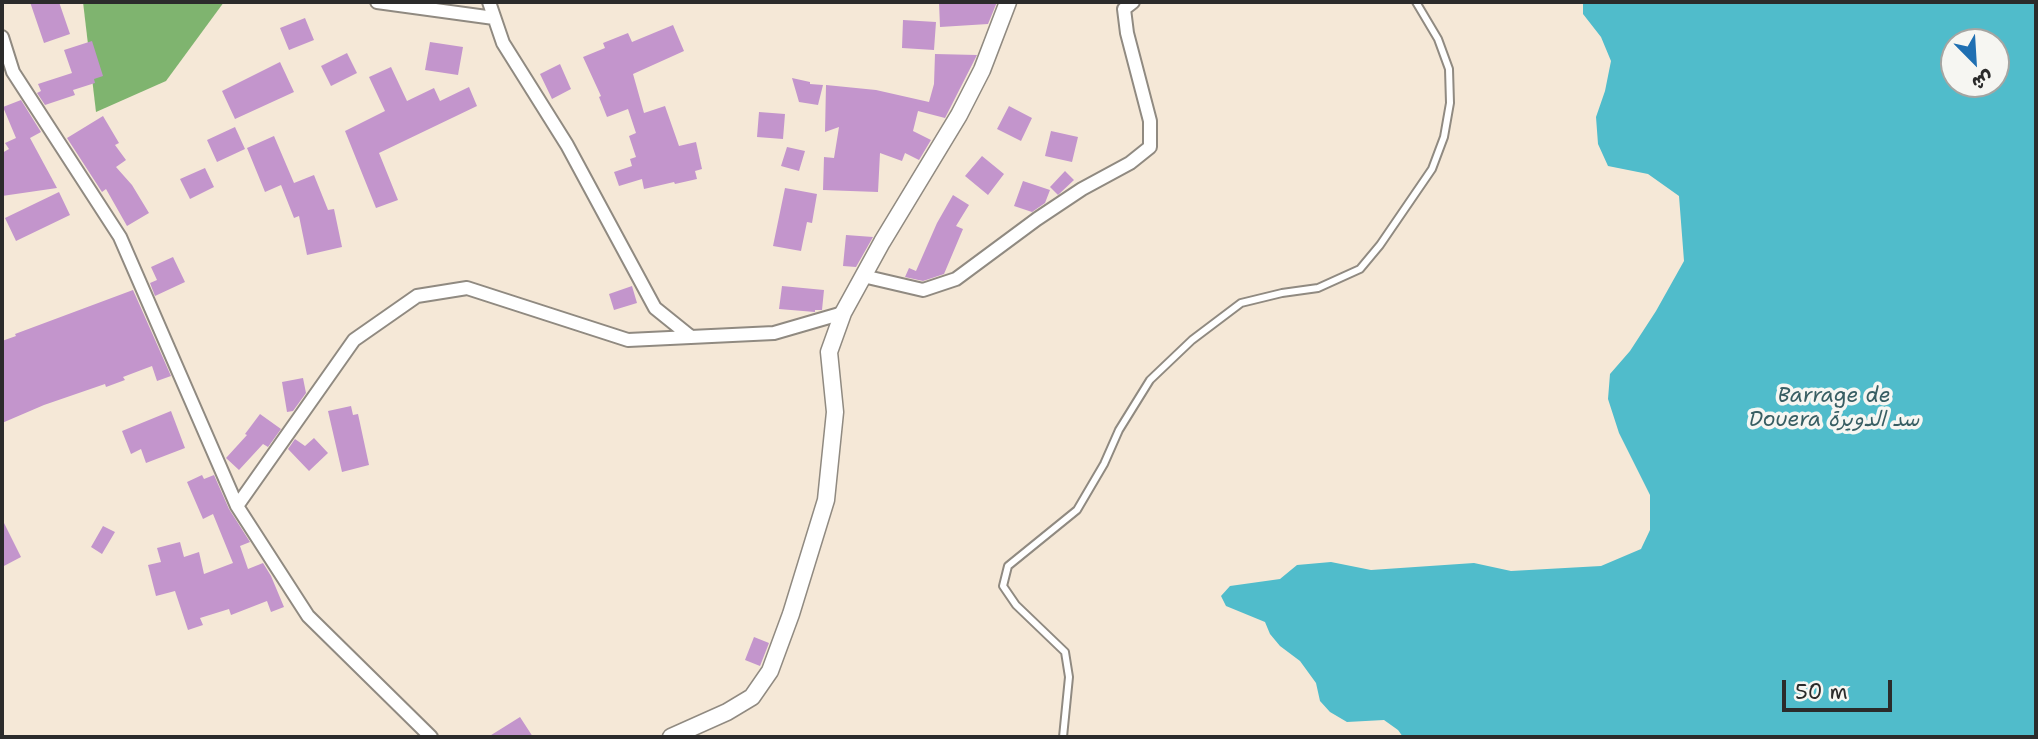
<!DOCTYPE html>
<meta charset="utf-8">
<style>
body{margin:0}
#map{position:relative;width:2038px;height:739px;overflow:hidden;background:#f5e8d7;font-family:"Shantell Sans","Playpen Sans Arabic",sans-serif}
canvas{display:block}
.frame{position:absolute;inset:0;border:4px solid #2b2b2b;pointer-events:none}
.north{position:absolute;left:1940px;top:28px;width:70px;height:70px;box-sizing:border-box;background:#f6f6f2;border:2px solid #a5a5a2;border-radius:50%;rotate:156deg;font-size:19px;font-weight:700;line-height:28px;text-align:center;color:#2b2b2b}
.north::after{content:'';display:block;margin:auto;width:24px;height:32px;background:#1f6fb2;clip-path:polygon(50% 0,100% 100%,50% 72%,0 100%)}
.scale{position:absolute;left:1782px;top:680px;width:110px;height:32px;box-sizing:border-box;border:4px solid #2b2b2b;border-top:0;padding-left:9px;font-size:21px;line-height:24px;white-space:nowrap;color:#2b2b2b;-webkit-text-stroke:5px #f6f6f2;paint-order:stroke}
</style>
<div id="map">
<canvas width="2038" height="739"></canvas>
<div class="frame"></div>
<div class="north">ش</div>
<div class="scale">50 m</div>
</div>
<script>
const context = document.querySelector('canvas').getContext('2d');
context.lineJoin = 'round';
function fillPath(path, color) {
  context.fillStyle = color;
  context.fill(path, 'evenodd');
}
function shape(rows) {
  const path = new Path2D();
  for (const r of rows) {
    path.moveTo(r[0], r[1]);
    for (let i = 2; i < r.length; i += 2) path.lineTo(r[i], r[i + 1]);
  }
  return path;
}
function stroke(path, color, width, dash) {
  context.strokeStyle = color;
  context.lineWidth = width;
  context.lineCap = dash ? 'butt' : 'round';
  context.setLineDash(dash || []);
  context.stroke(path);
}
function write(font, color, halo, rows, align = 'center') {
  context.font = font + ' "Shantell Sans","Playpen Sans Arabic",sans-serif';
  context.lineWidth = 7;
  context.setLineDash([]);
  context.textBaseline = 'middle';
  context.strokeStyle = halo;
  context.fillStyle = color;
  for (const [text, x, y, turn = 0] of rows) {
    context.save();
    context.translate(x, y);
    context.rotate((+turn || 0) * Math.PI / 180);
    context.textAlign = isNaN(turn) ? turn : align;
    if (halo) context.strokeText(text, 0, 0);
    context.fillText(text, 0, 0);
    context.restore();
  }
}
fillPath(shape([
 [83,2,224,2,166,81,96,112]
]), '#7fb46f');
fillPath(shape([
 [1583,2,2036,2,2036,737,1403,737,1398,730,1384,720,1347,722,1330,712,1320,701,1316,683,1300,661,1280,646,1270,634,1265,622,1226,606,1221,596,1230,586,1280,579,1297,565,1331,562,1371,570,1474,563,1511,571,1601,566,1641,549,1650,530,1650,495,1619,433,1608,399,1610,374,1630,351,1656,311,1684,261,1679,196,1648,174,1608,166,1598,144,1596,117,1605,91,1611,61,1601,37,1583,14],
 [1954,42,1996,42,1996,84,1954,84]
]), '#50bccb');
fillPath(shape([
 [30,2,59,2,70,34,44,43],
 [939,2,997,2,988,24,940,27],
 [305,18,314,40,289,50,280,28],
 [903,20,936,22,934,50,902,48],
 [673,25,684,51,633,74,644,113,665,106,679,146,696,142,702,169,695,171,697,179,675,184,674,182,644,189,642,179,619,186,614,172,632,166,630,159,636,157,629,136,636,133,628,109,607,117,599,97,601,96,583,57,605,48,603,43,628,33,632,42],
 [92,41,103,76,94,79,95,83,73,90,75,95,45,105,37,93,41,91,38,84,72,73,64,50],
 [430,42,463,47,458,75,425,70],
 [347,53,357,73,331,86,321,66],
 [935,54,977,55,945,118,918,111,913,131,931,140,919,160,905,153,902,161,880,153,878,192,823,190,824,157,834,158,839,127,825,132,826,85,876,90,929,102,934,84],
 [280,62,294,92,235,119,222,91],
 [560,64,571,89,552,99,540,74],
 [391,67,407,101,434,88,440,101,469,87,477,106,379,153,398,200,376,208,345,131,385,111,369,77],
 [792,78,810,82,810,84,823,85,818,105,799,102],
 [21,100,41,132,30,138,57,188,2,196,2,153,9,149,5,143,16,138,3,107],
 [1009,106,1032,118,1021,141,997,129],
 [759,112,785,114,783,139,757,137],
 [103,116,119,143,115,145,126,160,116,167,132,185,149,213,127,226,106,189,102,192,67,138],
 [235,127,245,149,217,162,207,140],
 [1051,131,1078,137,1072,162,1045,156],
 [274,136,294,183,314,175,328,210,334,209,342,247,307,255,299,216,294,218,281,185,265,192,247,148],
 [787,147,805,151,799,171,781,166],
 [982,156,1004,174,988,195,965,176],
 [205,168,214,187,190,199,180,179],
 [1065,171,1074,180,1058,195,1050,187],
 [1023,181,1050,190,1045,203,1032,212,1014,206],
 [785,188,817,194,812,223,807,222,801,251,773,246],
 [59,192,70,215,16,241,5,218],
 [953,195,969,205,956,226,963,229,944,274,923,281,905,277,909,268,916,271,937,223],
 [846,235,873,237,856,267,843,266],
 [173,257,185,282,155,296,150,283,157,280,151,267],
 [632,286,637,303,614,310,609,294],
 [782,286,824,290,822,310,815,310,815,312,779,309],
 [133,290,171,376,157,381,152,366,123,377,125,380,106,387,105,384,44,405,2,423,2,341,16,336,15,334],
 [303,378,306,393,293,411,287,412,282,382],
 [351,406,353,415,358,414,369,465,342,472,328,411],
 [171,411,185,448,146,463,141,449,131,454,122,431],
 [260,414,281,429,268,447,263,444,239,470,226,458,247,435,245,434],
 [314,438,328,453,309,471,288,449,295,439,305,446],
 [202,475,204,479,214,475,229,509,250,542,240,546,248,569,263,563,271,576,284,607,271,612,267,601,231,615,229,609,200,618,203,625,188,630,175,591,156,596,148,565,161,562,157,548,180,542,184,557,199,552,204,574,233,563,213,514,203,519,187,482],
 [2,519,21,557,2,567],
 [103,526,115,532,102,554,91,547],
 [754,637,769,643,760,666,745,660],
 [520,717,533,737,488,737]
]), '#c395cc');
const lane = shape([
 [1063,737,1069,677,1065,652,1016,605,1003,586,1008,566,1077,510,1104,464,1119,430,1150,380,1192,340,1241,303,1282,293,1318,288,1360,269,1380,245,1432,169,1444,137,1450,103,1449,69,1438,39,1416,2]
]);
const street = shape([
 [377,2,494,18],
 [489,2,503,43,567,145,655,308,691,337],
 [2,37,13,72,120,237,237,506,308,616,431,737],
 [863,276,923,290,956,279,1037,219,1082,189,1130,163,1150,147,1150,121,1127,33,1124,9,1133,2],
 [237,506,354,340,417,296,467,288,628,340,774,333,843,313]
]);
const secondary = shape([
 [671,737,727,712,752,697,770,671,791,614,826,500,835,412,829,352,843,313,882,242,959,115,982,70,1008,2]
]);
stroke(lane, '#908a81', 10);
stroke(street, '#908a81', 16);
stroke(secondary, '#908a81', 19);
stroke(lane, '#fff', 6);
stroke(street, '#fff', 12);
stroke(secondary, '#fff', 16);
write('italic 21px', '#385e63', '#f6f6f2', [
 ["Barrage de",1834,397],
 ["Douera سد الدويرة",1834,421]
]);
</script>
